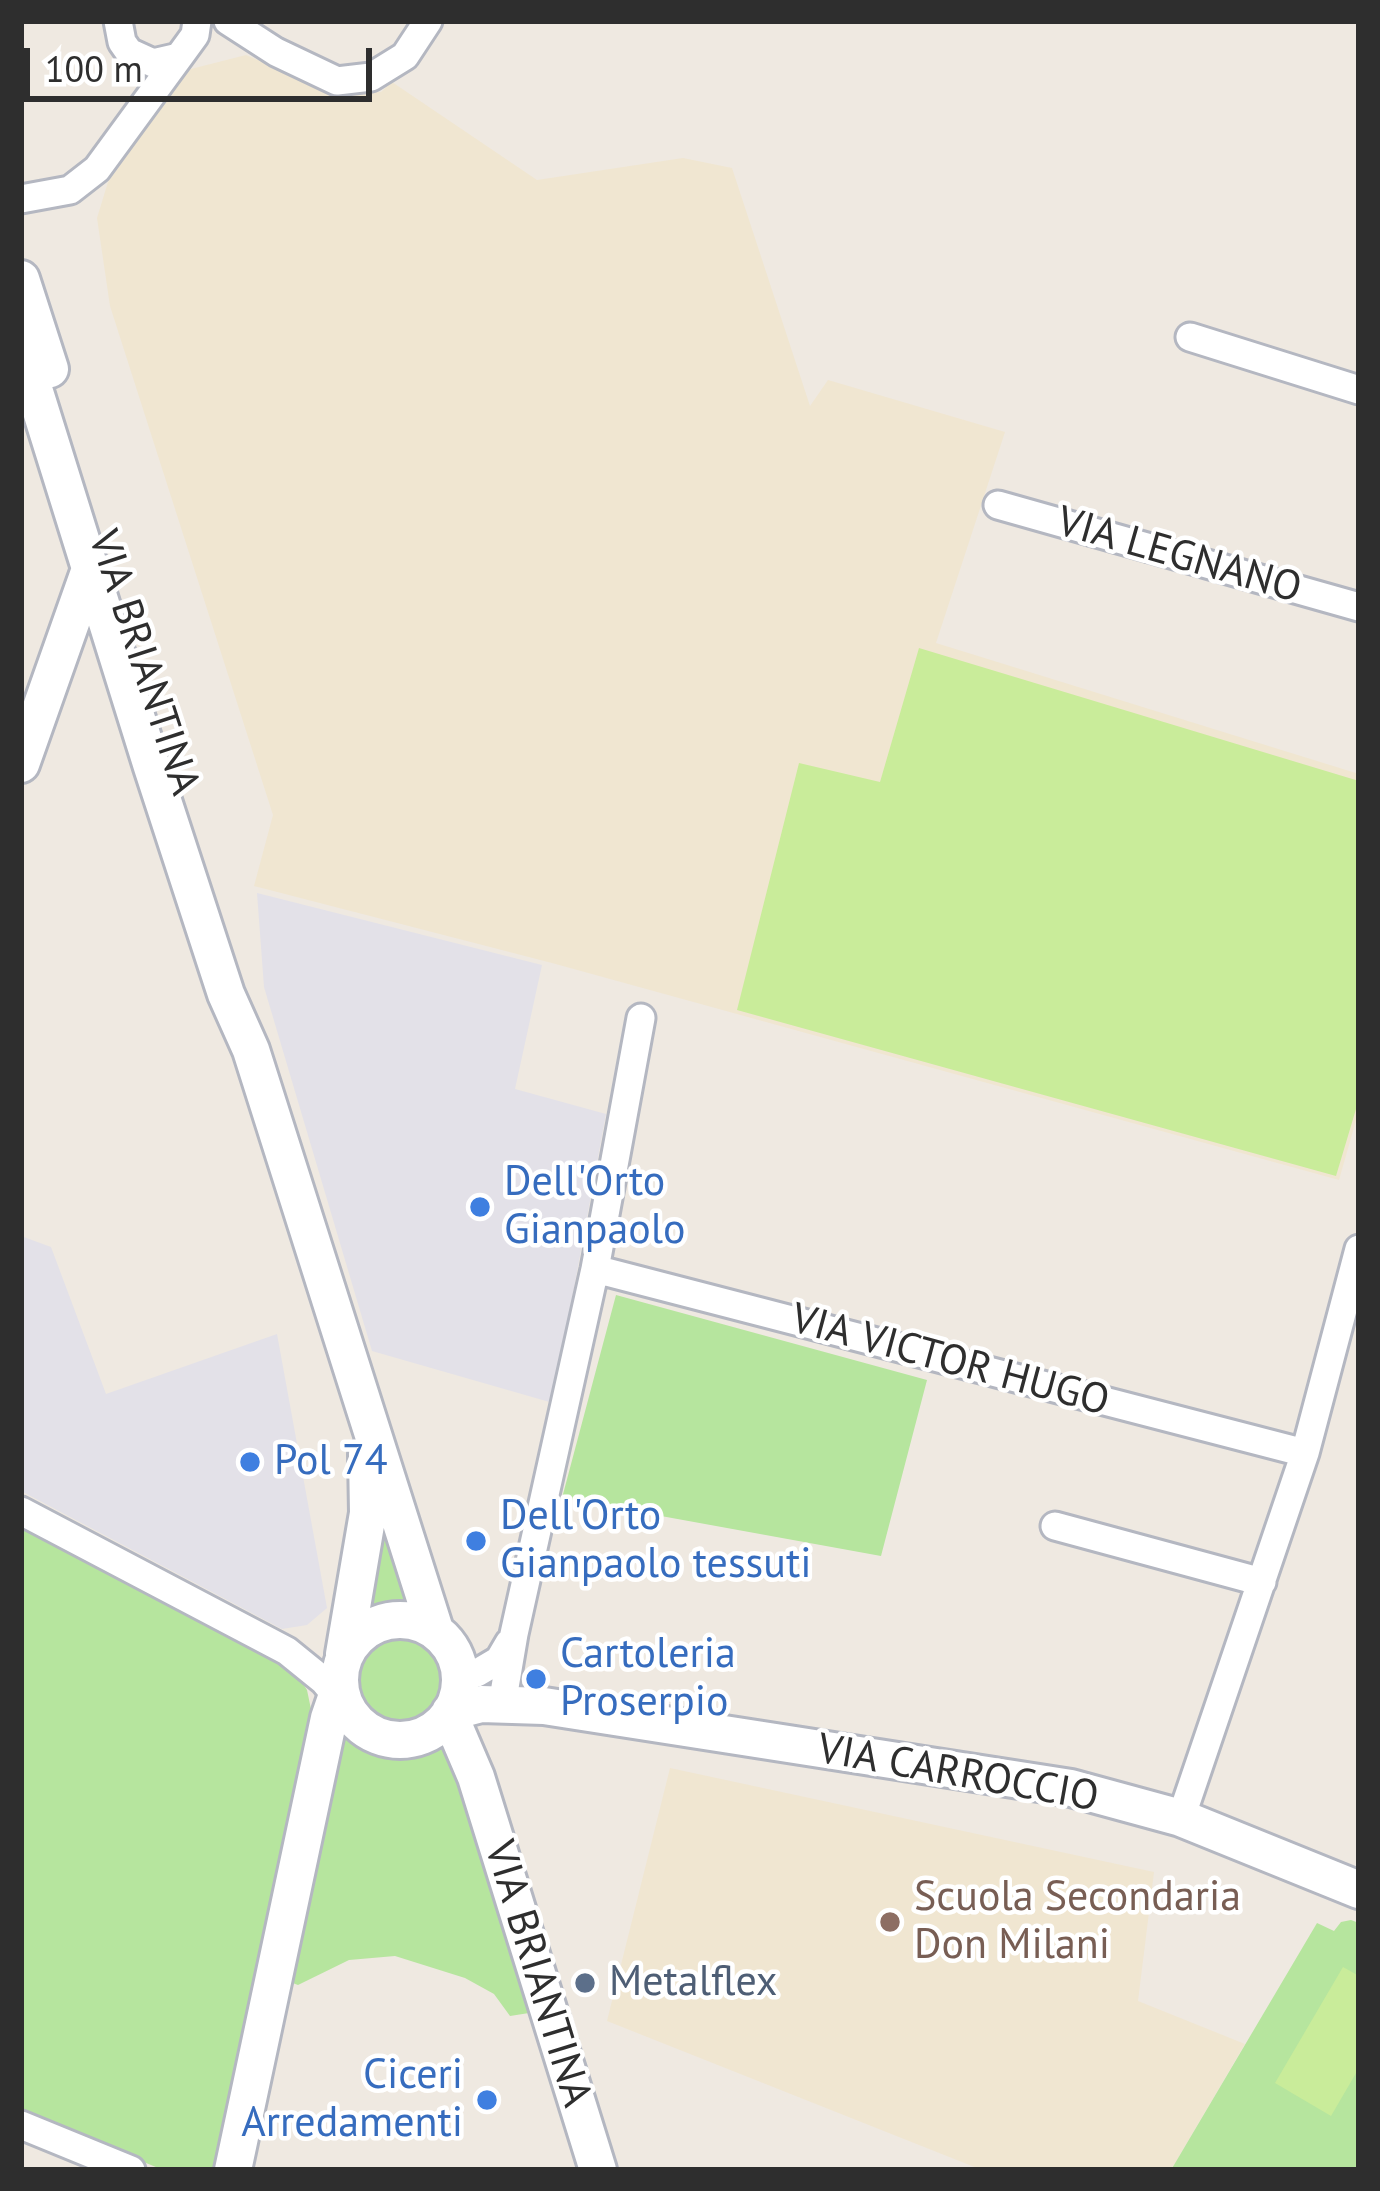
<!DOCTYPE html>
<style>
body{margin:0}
#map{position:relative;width:1380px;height:2191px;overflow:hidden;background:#efe9e1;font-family:"PT Sans",sans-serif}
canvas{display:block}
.frame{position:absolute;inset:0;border:24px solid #2e2e2e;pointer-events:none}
.scale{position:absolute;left:24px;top:48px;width:348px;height:54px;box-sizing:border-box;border:6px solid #2e2e2e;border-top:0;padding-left:15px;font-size:36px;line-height:42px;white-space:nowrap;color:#2e2e2e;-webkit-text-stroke:9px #fff;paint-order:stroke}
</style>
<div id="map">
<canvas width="1380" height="2191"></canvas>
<div class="frame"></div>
<div class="scale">100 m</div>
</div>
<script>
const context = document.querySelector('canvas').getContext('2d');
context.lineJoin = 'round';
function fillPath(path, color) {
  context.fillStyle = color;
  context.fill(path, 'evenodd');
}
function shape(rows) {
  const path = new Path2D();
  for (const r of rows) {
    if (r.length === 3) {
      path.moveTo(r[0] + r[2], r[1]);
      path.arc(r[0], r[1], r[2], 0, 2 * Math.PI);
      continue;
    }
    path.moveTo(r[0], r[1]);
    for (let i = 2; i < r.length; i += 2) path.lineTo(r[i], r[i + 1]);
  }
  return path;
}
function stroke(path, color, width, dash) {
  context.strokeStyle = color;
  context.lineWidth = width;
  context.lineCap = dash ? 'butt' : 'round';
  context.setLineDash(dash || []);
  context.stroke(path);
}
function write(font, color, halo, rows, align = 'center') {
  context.font = font + ' "PT Sans",sans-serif';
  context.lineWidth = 9;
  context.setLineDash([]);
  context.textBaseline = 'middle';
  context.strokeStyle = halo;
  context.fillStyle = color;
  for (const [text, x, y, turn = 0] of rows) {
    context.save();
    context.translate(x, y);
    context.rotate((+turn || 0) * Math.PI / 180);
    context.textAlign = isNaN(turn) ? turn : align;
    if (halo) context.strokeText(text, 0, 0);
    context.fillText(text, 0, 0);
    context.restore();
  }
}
fillPath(shape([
 [257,893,542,965,515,1089,606,1114,553,1403,372,1351,264,987],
 [21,1236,51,1247,106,1394,277,1334,327,1608,307,1625,282,1629,21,1491]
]), '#e3e1e8');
fillPath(shape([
 [246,55,329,90,381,92,392,82,537,180,683,158,732,168,810,406,828,380,1005,432,936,643,1359,774,1359,1110,1339,1180,552,963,254,886,273,815,110,306,97,218,108,182,187,70],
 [670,1768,1154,1872,1138,2001,1245,2044,1171,2170,982,2170,607,2021]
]), '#f0e6d1');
fillPath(shape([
 [616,1295,927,1380,881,1556,562,1498],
 [372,1462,422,1611,408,1608,371,1613,355,1622],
 [21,1525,295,1671,307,1690,312,1714,215,2170,163,2170,21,2111],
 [398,1680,48],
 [343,1731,376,1753,408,1755,449,1735,529,2013,510,2016,494,1994,465,1978,395,1956,349,1960,298,1985,290,1982],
 [1351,1920,1359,1923,1359,2170,1171,2170,1317,1923,1334,1931,1341,1922]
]), '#b6e59e');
fillPath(shape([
 [919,648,1359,781,1359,1099,1336,1176,737,1010,799,763,880,782],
 [1343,1967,1359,1976,1359,2068,1331,2116,1275,2083]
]), '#c9ec9a');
const street = shape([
 [118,21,122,42,129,52,153,63,179,57,195,35,197,21],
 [228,21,276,52,337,81,371,77,405,56,428,21],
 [21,199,70,190,97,169,179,57],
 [1190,337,1359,390],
 [998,505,1359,607],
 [595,1269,1305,1453],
 [21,1511,287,1651,324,1681,344,1705],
 [1055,1526,1262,1582],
 [477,1673,499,1660,509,1643],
 [502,1705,514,1634,595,1269,641,1018],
 [1181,1818,1305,1453,1359,1249],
 [21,2125,131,2170]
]);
const secondary = shape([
 [21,279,50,369],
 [21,347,152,767,226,994,251,1050,435,1630],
 [21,764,90,569],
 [400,1680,60],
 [344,1654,368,1513,367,1454],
 [450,1712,481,1704,544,1706,1071,1788,1181,1818,1359,1890],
 [449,1714,476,1777,598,2170],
 [233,2170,329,1718,340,1686]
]);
stroke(street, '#b4b7c1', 33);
stroke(secondary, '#b4b7c1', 42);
stroke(street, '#fff', 27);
stroke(secondary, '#fff', 36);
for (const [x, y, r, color] of [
 [480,1207,12,"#3f7fe0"],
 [250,1462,12,"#3f7fe0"],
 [476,1541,12,"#3f7fe0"],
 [536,1679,12,"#3f7fe0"],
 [890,1922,12,"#8d6e63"],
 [585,1983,12,"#5c6f8a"],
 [487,2100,12,"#3f7fe0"]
]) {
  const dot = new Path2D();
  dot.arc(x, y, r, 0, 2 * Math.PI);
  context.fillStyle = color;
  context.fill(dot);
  stroke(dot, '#fff', 4.5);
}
write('42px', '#2e2e2e', '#fff', [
 ["VIA LEGNANO",1179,556,16],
 ["VIA BRIANTINA",143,663,72],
 ["VIA VICTOR HUGO",950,1361,15],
 ["VIA CARROCCIO",958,1774,10],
 ["VIA BRIANTINA",537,1974,73]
]);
write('42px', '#366cbe', '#fff', [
 ["Dell'Orto",504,1183],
 ["Gianpaolo",504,1231],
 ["Pol 74",274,1462],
 ["Dell'Orto",500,1517],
 ["Gianpaolo tessuti",500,1565],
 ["Cartoleria",560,1655],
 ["Proserpio",560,1703],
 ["Ciceri",463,2076,"right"],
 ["Arredamenti",463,2124,"right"]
], 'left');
write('42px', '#785e54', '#fff', [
 ["Scuola Secondaria",914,1898],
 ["Don Milani",914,1946]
], 'left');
write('42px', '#4e5e75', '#fff', [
 ["Metalflex",609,1983]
], 'left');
</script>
